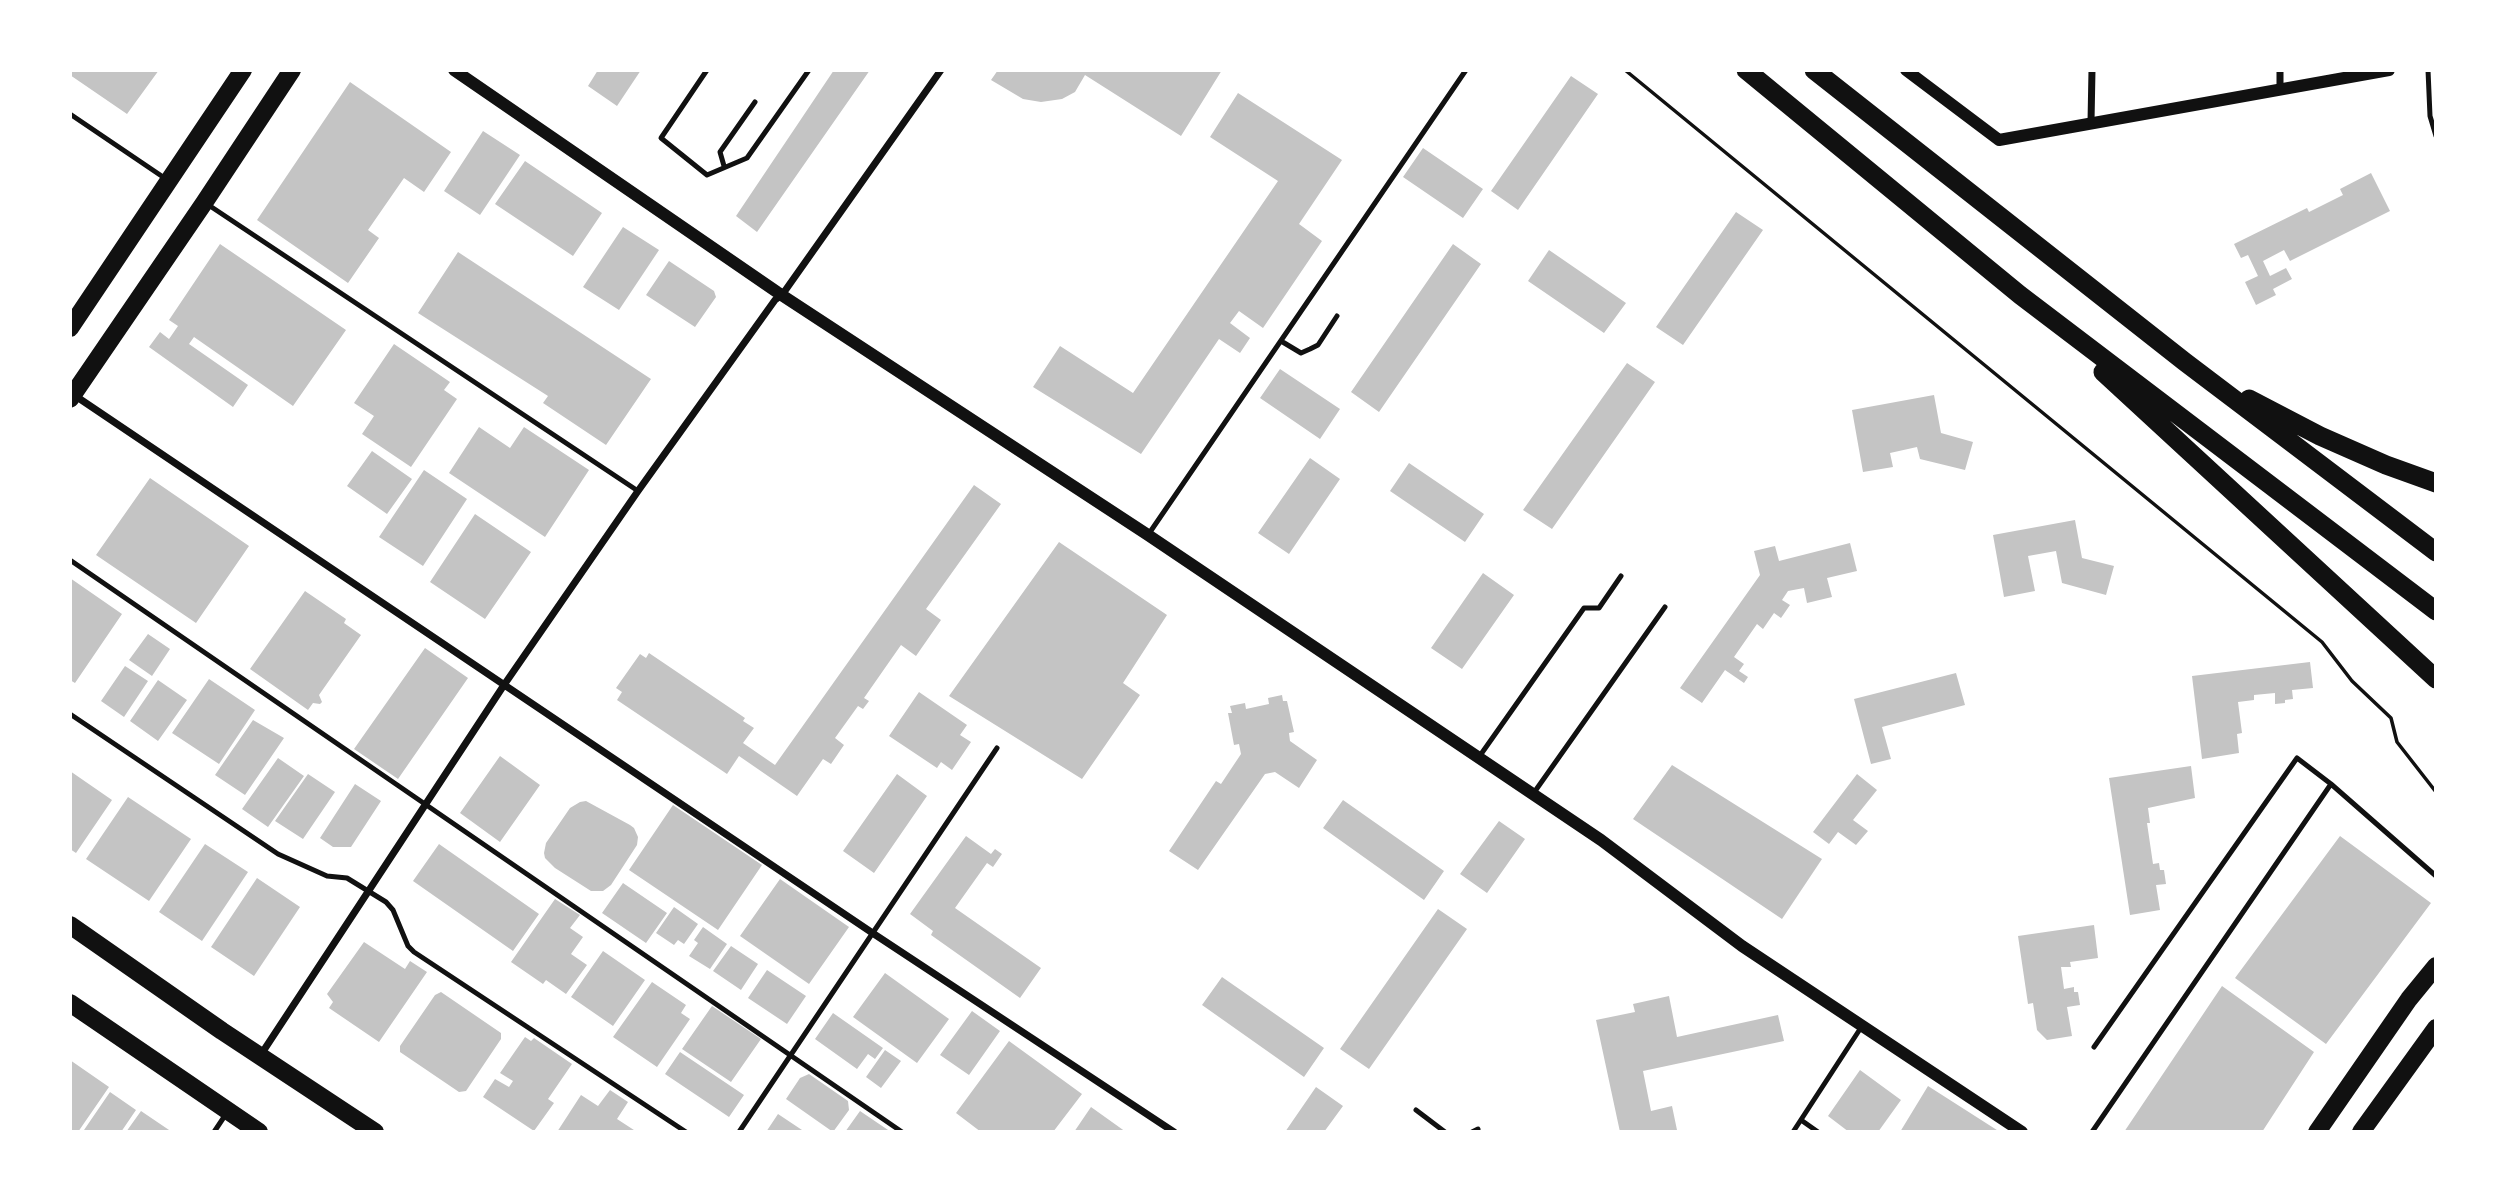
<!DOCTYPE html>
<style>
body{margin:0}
#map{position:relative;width:2506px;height:1202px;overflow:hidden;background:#fff;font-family:"DM Sans",sans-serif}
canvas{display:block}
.frame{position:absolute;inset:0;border:72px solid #fff;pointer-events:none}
</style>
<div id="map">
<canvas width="2506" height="1202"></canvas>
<div class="frame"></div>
</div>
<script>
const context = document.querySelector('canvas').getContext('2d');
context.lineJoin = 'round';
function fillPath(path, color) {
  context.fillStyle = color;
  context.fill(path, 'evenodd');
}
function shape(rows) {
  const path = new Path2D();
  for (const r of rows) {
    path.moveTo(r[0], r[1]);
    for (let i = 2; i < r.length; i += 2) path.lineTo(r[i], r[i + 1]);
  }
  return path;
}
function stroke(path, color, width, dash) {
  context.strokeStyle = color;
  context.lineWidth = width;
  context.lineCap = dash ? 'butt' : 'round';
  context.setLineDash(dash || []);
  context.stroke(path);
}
fillPath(shape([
 [70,70,159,70,127,114,70,75],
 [598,70,641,70,617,106,588,86],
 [834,70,870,70,757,232,736,216],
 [998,70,1222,70,1181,136,1085,75,1075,92,1062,99,1041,102,1023,99,991,80],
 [1571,76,1598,94,1518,210,1491,191],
 [350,82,451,152,424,192,404,178,368,230,379,238,348,283,257,220],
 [1238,93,1342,160,1299,224,1322,241,1263,328,1239,311,1230,323,1250,338,1240,353,1219,339,1141,454,1033,387,1060,346,1133,393,1278,181,1210,137],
 [483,131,520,155,480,215,444,191],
 [1423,148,1483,189,1463,218,1403,177],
 [525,161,602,213,573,256,495,204],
 [2371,173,2390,211,2290,261,2284,250,2263,261,2270,276,2286,268,2292,279,2273,289,2276,295,2256,305,2245,282,2258,276,2248,255,2241,258,2234,244,2307,208,2309,212,2343,195,2340,189],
 [1736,212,1763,230,1683,345,1656,327],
 [623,227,659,250,619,310,583,287],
 [220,244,346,330,293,406,194,337,189,344,248,385,233,407,149,347,160,332,169,339,178,326,169,320],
 [1453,244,1481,264,1379,412,1351,392],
 [1549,250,1626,303,1604,333,1528,281],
 [458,252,651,379,606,445,543,403,548,396,418,313],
 [669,261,714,291,716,297,695,327,646,295],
 [394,344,450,382,444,390,457,399,411,467,362,434,374,416,354,403],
 [1627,363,1655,382,1552,529,1523,510],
 [1280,369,1340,409,1320,439,1260,398],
 [1934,395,1941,433,1973,442,1965,470,1920,459,1917,447,1890,453,1893,467,1863,472,1852,410],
 [479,427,510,448,524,427,589,470,545,537,449,473],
 [372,451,412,479,387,514,347,486],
 [1310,458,1340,479,1289,554,1258,533],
 [1409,463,1484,514,1465,542,1390,491],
 [424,470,467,499,423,566,379,537],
 [150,478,249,546,196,623,96,555],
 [974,485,1001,504,926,609,941,620,916,656,901,645,864,698,869,701,863,709,858,706,835,738,844,745,831,764,823,759,797,796,739,756,727,774,617,700,622,692,616,688,640,654,646,658,649,653,745,718,743,721,754,728,743,743,775,765],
 [475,514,531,552,485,619,430,582],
 [2075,520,2082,558,2114,566,2106,595,2062,583,2056,551,2028,556,2035,591,2004,597,1993,535],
 [1059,542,1167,615,1123,683,1140,695,1082,779,949,696],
 [1850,543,1857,571,1827,578,1832,597,1807,603,1804,588,1788,591,1782,600,1790,605,1781,618,1774,613,1763,629,1757,624,1734,657,1744,664,1739,671,1748,677,1744,683,1725,670,1702,703,1680,688,1760,575,1754,551,1775,546,1779,561],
 [1483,573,1514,595,1462,669,1431,648],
 [70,578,122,614,75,683,70,680],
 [305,591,346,619,344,623,361,635,319,695,322,702,320,704,313,703,308,710,250,669],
 [148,634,170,649,152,676,129,660],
 [425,648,468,678,398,779,354,749],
 [2310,662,2313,688,2292,690,2293,699,2285,700,2285,703,2275,704,2275,693,2254,695,2254,700,2238,702,2242,733,2237,734,2239,753,2202,759,2192,676],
 [125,666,148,681,124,717,101,701],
 [1956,673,1965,705,1882,727,1891,759,1871,764,1854,699],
 [209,679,255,710,219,764,172,733],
 [158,680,187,700,158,741,130,721],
 [919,692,967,725,960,735,971,742,952,770,941,762,937,768,889,736],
 [1282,695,1283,701,1287,701,1294,732,1289,733,1290,741,1317,760,1299,788,1275,772,1265,774,1198,870,1169,851,1216,781,1221,784,1241,754,1239,744,1234,745,1228,713,1232,713,1230,706,1245,703,1246,709,1269,704,1268,698],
 [253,720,284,738,245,795,215,775],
 [500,756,540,785,500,842,460,813],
 [278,758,304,776,268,827,242,809],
 [1672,765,1822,859,1782,919,1633,819],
 [2191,766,2195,798,2148,808,2150,823,2147,823,2153,864,2159,863,2160,870,2164,870,2166,884,2156,885,2160,910,2130,915,2109,778],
 [70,771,112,800,76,853,70,849],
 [308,774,335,792,303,839,275,821],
 [897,774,927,796,874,873,843,851],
 [1857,774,1877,790,1853,820,1868,831,1856,845,1838,832,1829,844,1813,832],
 [355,784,381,801,351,847,333,847,320,838],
 [128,797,191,839,149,901,86,859],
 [1343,800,1444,871,1424,900,1323,828],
 [586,801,630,825,634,828,638,837,637,845,611,885,603,891,591,891,555,868,545,858,544,853,546,843,570,808,580,802],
 [673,805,762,865,718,930,629,870],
 [1499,821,1525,839,1487,893,1460,874],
 [966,836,991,854,995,849,1002,854,993,867,987,863,955,908,1041,968,1020,998,931,935,933,931,910,914],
 [2340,836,2431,903,2326,1044,2235,978],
 [205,844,248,872,202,941,159,912],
 [439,844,539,914,513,951,413,881],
 [257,878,300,907,254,976,211,947],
 [780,879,849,927,809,984,740,936],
 [623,883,667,913,646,943,602,913],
 [555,899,580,915,570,928,583,937,571,954,587,965,566,994,546,980,543,984,511,962],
 [674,907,698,924,684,944,678,940,674,945,656,933],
 [1438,909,1467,929,1369,1069,1340,1049],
 [2094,925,2098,958,2070,962,2071,967,2061,967,2064,989,2074,987,2074,992,2078,992,2080,1005,2067,1007,2072,1036,2047,1040,2037,1030,2033,1003,2028,1004,2018,936],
 [703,927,727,944,710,969,689,956,698,943,694,940],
 [364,942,405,969,410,961,427,972,379,1042,329,1008,333,1002,327,994],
 [731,946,758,964,741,990,713,971],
 [603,951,645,980,613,1026,571,997],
 [767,970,806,996,787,1024,748,998],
 [885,973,949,1019,917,1063,853,1017],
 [1222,977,1324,1048,1304,1077,1202,1005],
 [652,982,686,1005,681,1013,690,1019,657,1067,613,1037],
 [2222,986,2314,1052,2262,1132,2124,1132],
 [441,992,501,1033,501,1039,466,1091,459,1092,400,1052,400,1046,435,995],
 [1669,996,1677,1037,1778,1015,1784,1041,1643,1071,1651,1111,1672,1106,1677,1130,1620,1132,1596,1020,1635,1012,1633,1004],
 [712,1006,761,1039,731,1082,682,1049],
 [972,1011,1000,1031,969,1075,940,1055],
 [833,1013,883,1048,875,1059,868,1054,857,1069,815,1039],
 [525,1037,531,1041,534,1038,572,1064,548,1099,554,1103,534,1131,483,1097,495,1079,509,1087,513,1081,500,1073],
 [1009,1041,1082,1094,1053,1132,981,1132,956,1113],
 [885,1050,901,1061,881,1088,866,1077],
 [680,1052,744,1095,729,1117,665,1074],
 [70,1060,109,1087,78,1132,70,1132],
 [1860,1070,1901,1100,1878,1132,1849,1132,1828,1116],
 [809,1074,848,1101,849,1110,833,1132,786,1099,800,1078],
 [1928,1086,2000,1132,1900,1132],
 [1316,1087,1343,1106,1324,1132,1285,1132],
 [610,1090,628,1102,617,1119,637,1132,557,1132,581,1095,598,1106],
 [110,1092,136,1110,121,1132,87,1132,84,1130],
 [1091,1107,1126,1132,1074,1132],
 [141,1111,172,1132,126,1132],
 [860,1111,891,1132,845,1132],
 [778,1114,802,1130,800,1132,766,1132]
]), '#c4c4c4');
stroke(shape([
 [1625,70,2322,642,2352,681,2391,718,2397,742,2436,792]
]), '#111', 3.5);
stroke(shape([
 [707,70,661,138,707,175,747,158,809,70],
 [2428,70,2430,116,2436,136],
 [70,114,166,179],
 [724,166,720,152,755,102],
 [207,204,638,491],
 [1281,341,1301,353,1310,349,1318,345,1337,316],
 [1148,535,1466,70],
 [70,560,902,1132],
 [70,714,278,854,327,876,347,878,386,902,393,910,408,946,414,952,686,1132],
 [1479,757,1584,608,1599,608,1621,576],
 [2331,784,2436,876],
 [1533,794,1665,607],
 [1416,1110,1445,1132],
 [1801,1120,1818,1132],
 [214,1132,226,1114],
 [739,1132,997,748],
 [1472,1132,1478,1129],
 [1793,1132,1862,1026],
 [2092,1132,2331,784,2297,758,2094,1047]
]), '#111', 5);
stroke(shape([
 [2280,89,2280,70],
 [2091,122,2092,70],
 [74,395,874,934,1174,1132],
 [260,1056,504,685,638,491,775,300,782,295,941,70]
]), '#111', 7);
stroke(shape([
 [454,70,777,292,1148,535,1601,840,1742,946,2022,1132],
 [1906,70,1999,140,2389,70]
]), '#111', 12);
stroke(shape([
 [70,328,243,70],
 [70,399,204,203,292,70],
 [70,925,222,1031,375,1132],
 [70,1003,259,1132],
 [2317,1132,2409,999,2436,966],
 [2361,1132,2436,1028]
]), '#111', 18);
stroke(shape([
 [1746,70,2020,295,2436,611],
 [1814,70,2185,362,2436,552],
 [2103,372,2436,679],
 [2249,399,2320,436,2386,465,2436,483]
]), '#111', 19);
</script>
